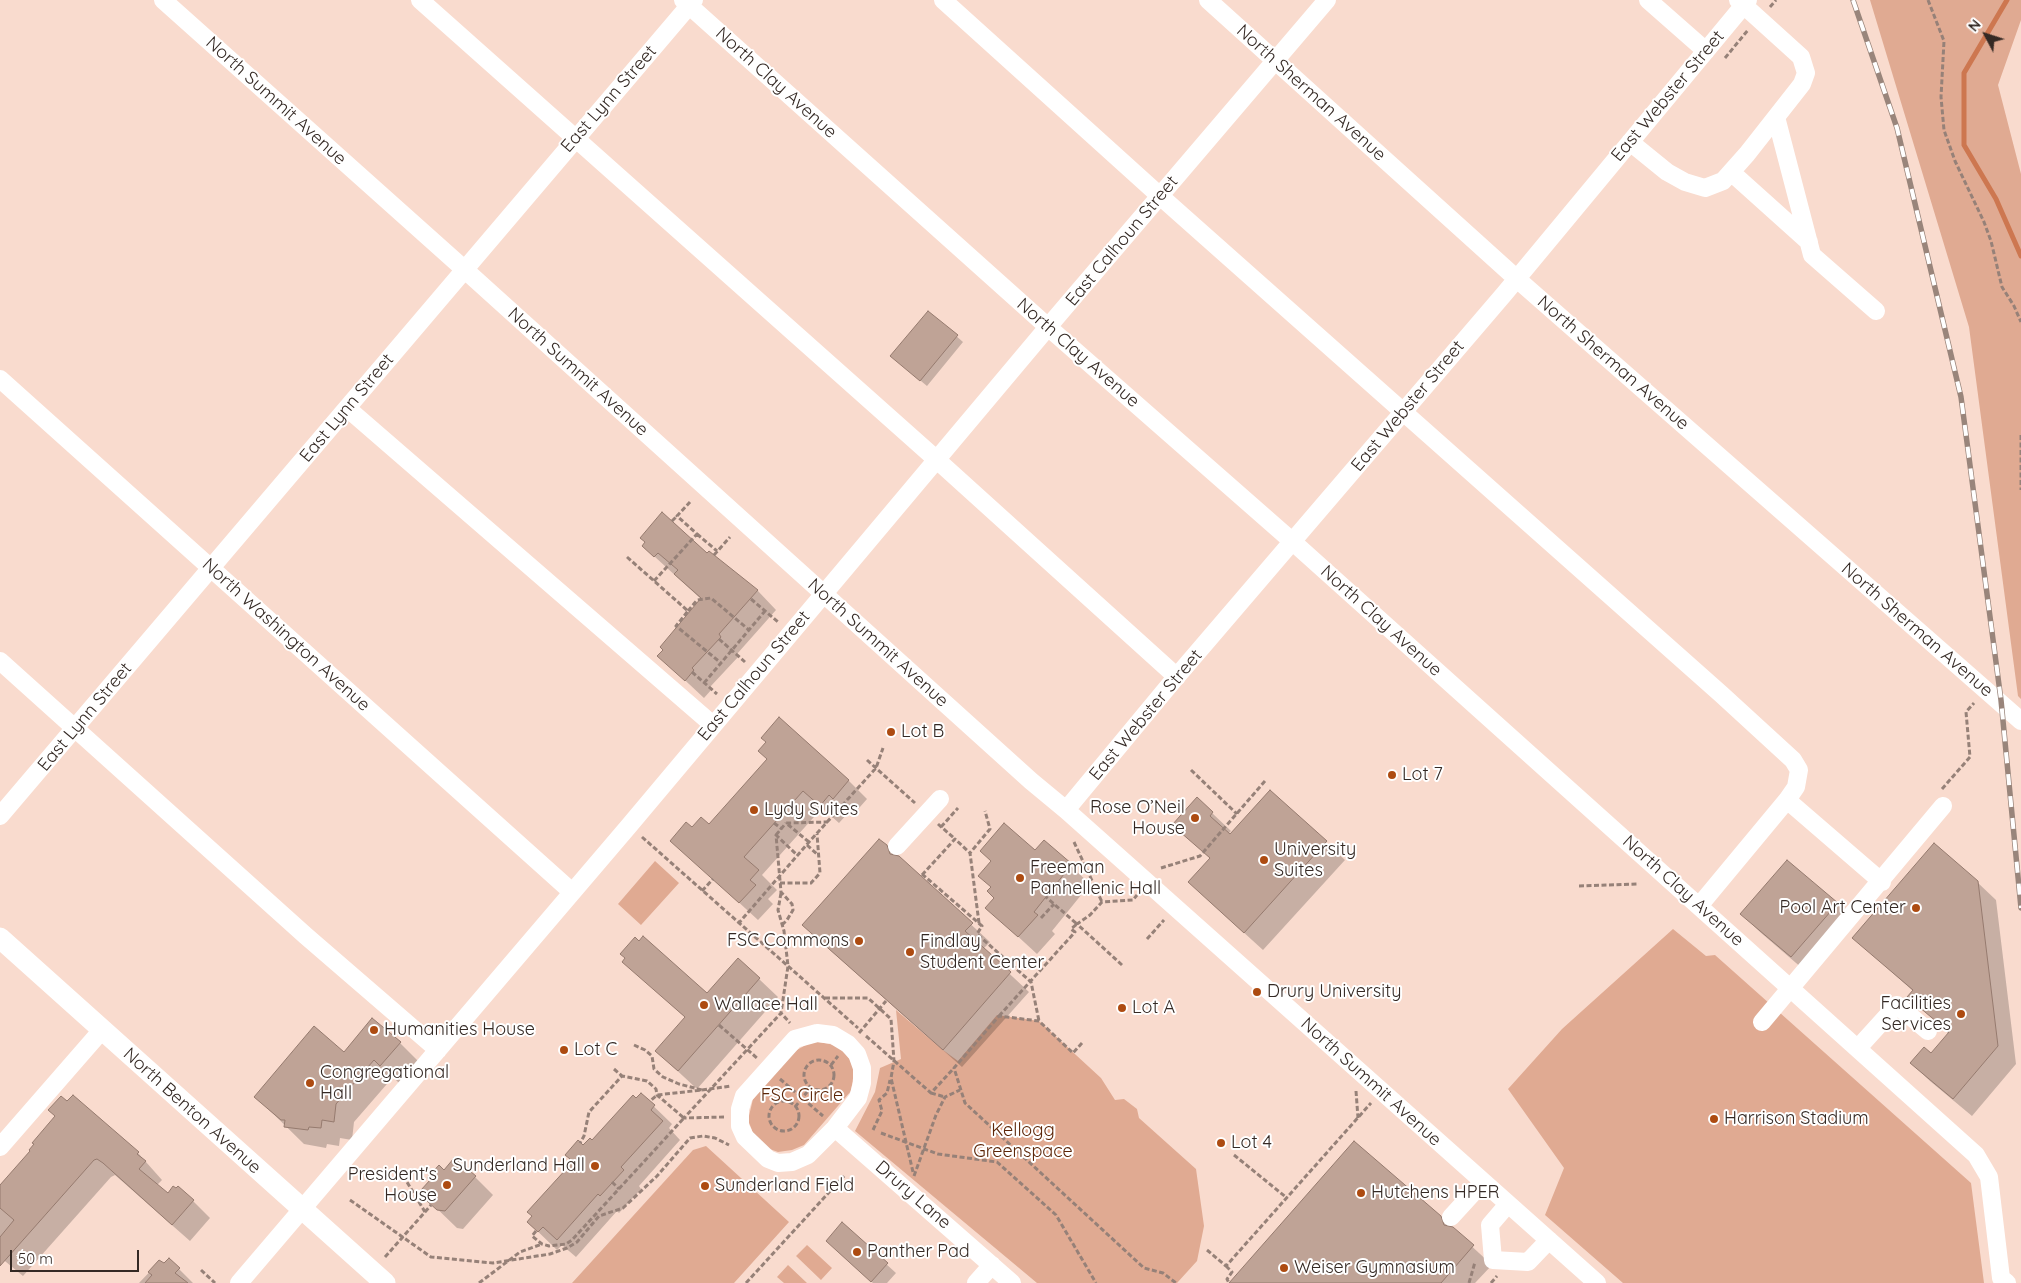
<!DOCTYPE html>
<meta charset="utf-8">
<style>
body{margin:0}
#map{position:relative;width:2021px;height:1283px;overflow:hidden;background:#f9dbce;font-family:Quicksand,sans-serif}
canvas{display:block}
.north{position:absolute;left:1961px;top:10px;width:50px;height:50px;-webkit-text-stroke:4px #fff;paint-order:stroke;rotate:310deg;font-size:14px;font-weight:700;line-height:20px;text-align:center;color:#342924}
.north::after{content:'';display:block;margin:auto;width:18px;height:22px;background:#342924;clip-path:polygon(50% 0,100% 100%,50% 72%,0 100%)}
.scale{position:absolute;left:10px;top:1250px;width:129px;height:22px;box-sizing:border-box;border:2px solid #342924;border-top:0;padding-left:6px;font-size:15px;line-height:18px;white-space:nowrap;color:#342924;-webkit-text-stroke:4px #fff;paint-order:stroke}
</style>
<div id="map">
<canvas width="2021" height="1283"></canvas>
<div class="north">N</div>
<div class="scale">50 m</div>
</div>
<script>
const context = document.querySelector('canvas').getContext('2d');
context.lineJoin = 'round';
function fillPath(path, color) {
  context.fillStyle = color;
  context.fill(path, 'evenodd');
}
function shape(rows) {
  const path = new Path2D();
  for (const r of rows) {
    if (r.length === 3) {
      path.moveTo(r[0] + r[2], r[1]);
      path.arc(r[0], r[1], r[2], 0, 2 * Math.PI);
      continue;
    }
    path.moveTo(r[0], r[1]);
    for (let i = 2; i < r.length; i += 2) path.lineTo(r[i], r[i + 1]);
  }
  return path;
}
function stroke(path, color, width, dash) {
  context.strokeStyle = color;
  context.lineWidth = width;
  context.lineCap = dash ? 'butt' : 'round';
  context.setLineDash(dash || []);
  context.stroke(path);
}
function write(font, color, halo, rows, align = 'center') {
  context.font = font + ' Quicksand,sans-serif';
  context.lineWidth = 4;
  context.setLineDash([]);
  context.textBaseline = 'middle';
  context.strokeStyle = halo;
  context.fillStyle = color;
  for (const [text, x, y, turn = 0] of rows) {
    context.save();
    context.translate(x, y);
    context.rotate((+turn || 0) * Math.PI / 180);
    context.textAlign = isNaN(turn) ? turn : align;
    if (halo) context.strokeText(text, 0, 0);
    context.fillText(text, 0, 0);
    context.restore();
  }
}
fillPath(shape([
 [1870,0,2021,0,2021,20,1998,85,2021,174,2021,699,2018,696,1969,327],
 [655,861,679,883,641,925,618,904],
 [1673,929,1706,956,1715,955,1971,1183,1984,1283,1623,1283,1545,1215,1564,1168,1508,1089,1562,1029],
 [896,1010,943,1050,958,1061,997,1015,1039,1021,1101,1078,1115,1100,1124,1099,1137,1109,1139,1118,1196,1169,1204,1226,1197,1261,1177,1283,1037,1283,855,1131,875,1092,880,1068,901,1059],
 [813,1041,835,1045,846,1054,853,1064,854,1072,851,1091,804,1145,792,1150,778,1152,764,1147,755,1138,748,1120,753,1099,795,1051],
 [706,1146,789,1222,734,1283,572,1283,693,1150],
 [807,1245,832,1268,821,1280,796,1256],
 [788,1265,807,1283,784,1283,777,1277]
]), '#e0aa92');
fillPath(shape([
 [929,312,963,342,927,386,898,362],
 [643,546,707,555,709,552,758,591,776,610,737,654,739,656,710,687,712,689,704,698,659,656,701,599],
 [768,760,848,780,867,799,852,816,848,813,839,823,822,808,762,875,777,890,768,899,773,904,758,920,672,841,692,829,709,826],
 [1271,792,1345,860,1263,950,1208,900,1211,859,1174,825,1212,813,1231,831,1228,834,1230,836],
 [1044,841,1090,884,1052,931,1055,934,1037,954,987,908,996,898,992,888,980,876,1035,852],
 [886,846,990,942,983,949,1029,992,962,1067,822,943],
 [1977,882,1996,900,2016,1064,1972,1116,1930,1081,1911,1063,1931,1054,1949,1034,1909,997,1913,991,1854,938],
 [1837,904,1855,923,1810,975,1760,932,1742,914],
 [624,962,707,995,759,979,778,997,697,1089,656,1051,686,1018],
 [400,1043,418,1061,399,1083,393,1077,354,1122,352,1140,340,1138,339,1146,327,1144,326,1148,304,1144,256,1097,344,1053],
 [641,1094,672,1124,669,1128,680,1140,639,1186,641,1189,619,1213,617,1211,576,1257,562,1245,557,1250,528,1222,583,1147,592,1142],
 [32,1151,138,1153,162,1180,157,1185,168,1194,193,1201,210,1218,190,1241,115,1175,111,1177,23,1276,0,1257,0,1186],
 [444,1171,475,1177,493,1195,463,1229,457,1228,429,1201],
 [1440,1217,1492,1265,1475,1283,1234,1283],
 [842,1224,896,1273,887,1283,873,1283,836,1250],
 [159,1262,179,1269,193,1283,139,1283]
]), '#0003');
stroke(shape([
 [2007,0,1964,73,1964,145,1996,199,2021,256]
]), '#cd7750', 5);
const building = shape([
 [928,311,958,335,920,381,890,356,928,311],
 [662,512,707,553,709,551,758,590,719,634,721,637,692,668,694,670,685,681,657,656,663,650,660,647,701,598,674,574,678,570,658,553,654,557,642,546,645,542,640,538,662,512],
 [779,717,849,780,833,799,829,795,820,806,803,791,744,857,759,870,750,880,756,885,739,903,670,841,686,822,692,827,701,817,709,824,767,759,758,751,766,742,761,738,779,717],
 [1270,790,1327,841,1244,933,1188,882,1210,858,1172,825,1197,797,1213,812,1210,816,1230,834,1270,790],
 [1004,823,1035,850,1044,840,1072,864,1034,912,1038,915,1018,937,985,908,994,898,987,891,991,887,978,876,991,861,980,851,1004,823],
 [879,839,887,845,890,854,899,856,973,923,965,931,1011,972,943,1050,802,925,879,839],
 [1934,843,1978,881,1998,1046,1953,1099,1910,1063,1924,1047,1931,1053,1949,1032,1907,997,1913,990,1852,938,1934,843],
 [1787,860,1838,903,1791,957,1740,914,1787,860],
 [643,936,707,993,738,958,760,978,678,1071,655,1051,685,1017,622,962,625,958,620,954,635,937,639,941,643,936],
 [372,1018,401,1042,380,1066,374,1060,336,1104,334,1122,322,1120,321,1128,309,1127,308,1130,284,1127,285,1120,281,1120,254,1097,314,1026,344,1052,372,1018],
 [641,1093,655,1105,651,1110,663,1121,621,1167,624,1170,600,1196,598,1194,557,1240,543,1227,538,1232,527,1222,532,1216,527,1212,568,1167,565,1165,570,1159,565,1155,578,1140,583,1145,590,1138,592,1140,633,1095,636,1098,641,1093],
 [73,1095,139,1152,137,1154,146,1161,139,1169,168,1193,173,1186,176,1188,178,1186,194,1200,172,1225,103,1163,97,1159,94,1160,0,1266,0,1237,14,1220,0,1208,0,1185,30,1151,29,1150,34,1144,32,1143,55,1116,48,1110,61,1096,67,1101,73,1095],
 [1354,1141,1441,1216,1444,1225,1453,1227,1474,1245,1441,1283,1229,1283,1354,1141],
 [454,1158,476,1176,445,1211,437,1210,427,1201,430,1197,421,1190,430,1180,427,1178,439,1165,444,1170,454,1158],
 [842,1222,888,1263,871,1282,826,1241,842,1222],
 [169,1258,180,1268,175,1273,188,1283,145,1283,152,1275,148,1272,159,1260,164,1263,169,1258]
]);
fillPath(building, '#bfa396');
stroke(building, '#957a6e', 1);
stroke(shape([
 [1928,0,1944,41,1941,97,1944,130,1955,161,1984,222,1991,241,2002,287,2014,306,2021,322],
 [1770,7,1776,0],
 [1725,58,1748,30],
 [2021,435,2021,490],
 [672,521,677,516],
 [697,534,717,551],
 [714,555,730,537],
 [627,557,688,611,676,626,721,663],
 [654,581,697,534,677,516,690,502],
 [751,599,778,622],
 [688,611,697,600,711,598,749,630],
 [719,639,745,662],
 [692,672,717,694],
 [704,683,765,611],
 [867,760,915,803],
 [1191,770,1237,814],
 [1942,789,1970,757,1966,712,1974,703],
 [774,823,782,829],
 [938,824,955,839],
 [941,827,958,808],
 [776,835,786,823],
 [642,837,858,1028],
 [809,842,786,823,828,822],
 [1074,842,1102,902],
 [807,845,818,855],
 [1161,868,1200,856,1265,781],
 [922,874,982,926,977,934,1031,982,1039,1021],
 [922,875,955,839,970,853],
 [780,883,811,883,820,873,817,834],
 [1579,886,1639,884],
 [702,891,713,879],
 [781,893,778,910,784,931,788,966,781,1013],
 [1041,918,1054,904],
 [979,923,970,853,990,829,985,811],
 [738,924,809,842,876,768,883,748],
 [782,925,787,920,793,910,792,904,781,892,776,835,797,855],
 [1147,939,1164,920],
 [1122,965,1077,924,1090,915,1102,902,1133,900,1137,895],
 [825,998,868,998,891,1019,894,1061,891,1078,913,1172],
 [999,1016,1075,932,1071,929,1077,924,1046,897],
 [719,1025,757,1058],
 [859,1033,886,1001],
 [866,1036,931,1093,954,1068],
 [1082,1043,1073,1053,1039,1021,999,1016,954,1068,965,1103,1144,1268,1163,1273,1176,1283],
 [634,1045,645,1050,652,1056,654,1069,663,1077,679,1084,702,1090,657,1095,650,1101],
 [819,1075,15],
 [831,1065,838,1056],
 [614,1069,622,1076],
 [780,1079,823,1116],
 [702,1090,731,1086],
 [1356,1091,1358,1118],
 [931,1093,945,1097],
 [784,1116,15],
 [795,1107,811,1087],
 [724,1117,684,1118,781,1013,790,1023],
 [873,1130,882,1111,879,1100,887,1093,890,1080],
 [881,1133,938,1154,997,1162,1056,1215,1096,1283],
 [1234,1155,1287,1198],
 [914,1176,936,1115,945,1097,960,1090],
 [612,1182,619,1189],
 [350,1200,431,1257,493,1263,550,1254,567,1248,577,1242,599,1216,623,1208,657,1176,690,1138,703,1136,715,1138,729,1145],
 [425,1212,431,1205],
 [536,1231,532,1236,542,1244,549,1246,566,1244,572,1240,684,1118,657,1095,656,1089,647,1081,622,1076,589,1112,584,1136,580,1143],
 [1207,1250,1226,1266,1371,1103],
 [385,1257,425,1212,407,1182],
 [1226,1266,1232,1272,1227,1279,1229,1283],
 [201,1270,215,1283],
 [479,1283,520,1252,542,1244],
 [746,1283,844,1176],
 [1469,1283,1475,1262],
 [1491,1283,1497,1276]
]), '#968178', 3, [5, 2.5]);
stroke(shape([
 [163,0,464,269,1031,781,1066,810,1597,1283],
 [420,0,937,460,1177,677],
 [683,0,1048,327,1293,542,1976,1155,1989,1177,2001,1278,2007,1283],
 [943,0,1160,196,1721,694,1793,760,1799,770,1796,787,1787,800,1699,906],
 [1208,0,1517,279,2021,721],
 [1648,0,1706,51],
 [1776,117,1812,255,1876,311],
 [1630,142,1667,172,1685,182,1705,188,1723,181,1747,154,1802,84,1806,73,1801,57,1738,0],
 [1731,172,1809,242],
 [0,379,572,892],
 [347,408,713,725],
 [0,661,306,936,438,1050],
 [1787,800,1882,882],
 [1066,810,1172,682,1505,293,1748,0],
 [0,816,694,0],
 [897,846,940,799],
 [1762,1022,1943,806],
 [817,1033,833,1035,848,1044,857,1054,862,1068,862,1083,858,1098,835,1128,808,1155,792,1162,778,1163,768,1159,745,1137,740,1126,740,1109,744,1096,795,1039,817,1033],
 [1858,1048,1897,1005,1928,1031],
 [835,1128,1012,1283],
 [0,1147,102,1030],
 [1508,1204,1490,1225,1493,1260,1528,1262,1549,1240],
 [1451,1217,1483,1182],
 [239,1283,628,827,1048,327,1327,0],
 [976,1283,992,1265]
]), '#fff', 18);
stroke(shape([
 [0,938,385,1283]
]), '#fff', 21);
const rail = shape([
 [1853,0,1897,128,1961,397,2001,700,2021,908]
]);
stroke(rail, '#99857b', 5.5);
stroke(rail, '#fff', 4, [11]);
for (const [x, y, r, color] of [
 [891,732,5,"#ad4b11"],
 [1392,775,5,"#ad4b11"],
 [754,810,5,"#ad4b11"],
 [1195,818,5,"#ad4b11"],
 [1264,860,5,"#ad4b11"],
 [1020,878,5,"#ad4b11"],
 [1916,908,5,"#ad4b11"],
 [859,941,5,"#ad4b11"],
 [910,952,5,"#ad4b11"],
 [1257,992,5,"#ad4b11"],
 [704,1005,5,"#ad4b11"],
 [1122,1008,5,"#ad4b11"],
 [1961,1014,5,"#ad4b11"],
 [374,1030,5,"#ad4b11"],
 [564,1050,5,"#ad4b11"],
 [310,1083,5,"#ad4b11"],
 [1714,1119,5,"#ad4b11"],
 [1221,1143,5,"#ad4b11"],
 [595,1166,5,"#ad4b11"],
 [447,1185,5,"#ad4b11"],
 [705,1186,5,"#ad4b11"],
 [1361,1193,5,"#ad4b11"],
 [857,1252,5,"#ad4b11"],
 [1284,1268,5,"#ad4b11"]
]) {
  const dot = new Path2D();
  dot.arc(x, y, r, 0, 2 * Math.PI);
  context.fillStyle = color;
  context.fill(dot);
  stroke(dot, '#fff', 2);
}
write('18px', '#342924', '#fff', [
 ["North Clay Avenue",776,83,42],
 ["North Sherman Avenue",1311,93,42],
 ["East Webster Street",1668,96,-50],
 ["East Lynn Street",609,99,-49],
 ["North Summit Avenue",276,101,42],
 ["East Calhoun Street",1122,241,-50],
 ["North Clay Avenue",1078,353,41],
 ["North Sherman Avenue",1613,363,41],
 ["North Summit Avenue",578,372,42],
 ["East Webster Street",1408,406,-50],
 ["East Lynn Street",347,408,-50],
 ["North Clay Avenue",1381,621,42],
 ["North Sherman Avenue",1917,630,41],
 ["North Washington Avenue",286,635,42],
 ["North Summit Avenue",878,643,42],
 ["East Calhoun Street",754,676,-50],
 ["East Webster Street",1146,715,-50],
 ["East Lynn Street",85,717,-50],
 ["North Clay Avenue",1683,891,42],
 ["North Summit Avenue",1371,1082,42],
 ["North Benton Avenue",192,1111,42],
 ["Drury Lane",913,1195,41]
]);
write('18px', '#342924', '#fff', [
 ["Lot B",901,732],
 ["Lot 7",1402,775],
 ["Rose O’Neil",1185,808,"right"],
 ["House",1185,829,"right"],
 ["Lydy Suites",764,810],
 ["University",1274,850],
 ["Suites",1274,871],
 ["Freeman",1030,868],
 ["Panhellenic Hall",1030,889],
 ["Pool Art Center",1906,908,"right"],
 ["FSC Commons",849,941,"right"],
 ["Findlay",920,942],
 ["Student Center",920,963],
 ["Drury University",1267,992],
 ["Facilities",1951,1004,"right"],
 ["Services",1951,1025,"right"],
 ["Wallace Hall",714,1005],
 ["Lot A",1132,1008],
 ["Humanities House",384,1030],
 ["Lot C",574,1050],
 ["Congregational",320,1073],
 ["Hall",320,1094],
 ["Harrison Stadium",1724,1119],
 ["Lot 4",1231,1143],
 ["Sunderland Hall",585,1166,"right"],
 ["President's",437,1175,"right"],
 ["House",437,1196,"right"],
 ["Sunderland Field",715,1186],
 ["Hutchens HPER",1371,1193],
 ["Panther Pad",867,1252],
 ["Weiser Gymnasium",1294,1268]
], 'left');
write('18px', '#5c2507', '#fff', [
 ["FSC Circle",802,1096],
 ["Kellogg",1023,1131],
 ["Greenspace",1023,1152]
]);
</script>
